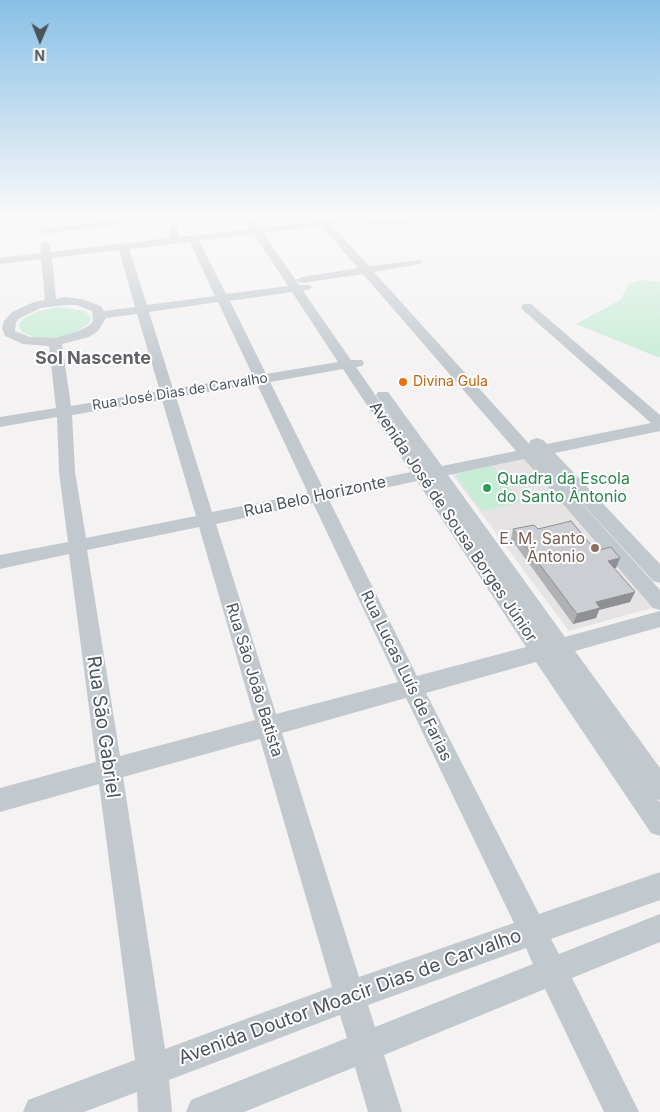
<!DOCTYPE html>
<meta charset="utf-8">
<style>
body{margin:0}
#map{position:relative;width:660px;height:1112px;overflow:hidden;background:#f4f2f2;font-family:Inter,sans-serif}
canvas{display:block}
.north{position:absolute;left:15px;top:15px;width:50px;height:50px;-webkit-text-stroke:4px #fff;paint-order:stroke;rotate:181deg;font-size:14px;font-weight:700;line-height:20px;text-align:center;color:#4b545d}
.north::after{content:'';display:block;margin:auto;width:18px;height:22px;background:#4b545d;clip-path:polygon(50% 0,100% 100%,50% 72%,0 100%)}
</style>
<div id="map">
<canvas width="660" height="1112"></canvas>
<div class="north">N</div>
</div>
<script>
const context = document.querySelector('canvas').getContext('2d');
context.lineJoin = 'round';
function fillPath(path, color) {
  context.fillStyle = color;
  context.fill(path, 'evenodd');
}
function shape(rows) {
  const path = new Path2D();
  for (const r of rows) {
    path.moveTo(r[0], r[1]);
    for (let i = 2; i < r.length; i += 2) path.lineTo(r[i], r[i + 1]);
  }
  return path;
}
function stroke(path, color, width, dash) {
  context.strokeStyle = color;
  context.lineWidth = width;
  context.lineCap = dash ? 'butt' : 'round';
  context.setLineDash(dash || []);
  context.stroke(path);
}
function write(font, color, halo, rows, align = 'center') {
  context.font = font + ' Inter,sans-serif';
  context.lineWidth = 4;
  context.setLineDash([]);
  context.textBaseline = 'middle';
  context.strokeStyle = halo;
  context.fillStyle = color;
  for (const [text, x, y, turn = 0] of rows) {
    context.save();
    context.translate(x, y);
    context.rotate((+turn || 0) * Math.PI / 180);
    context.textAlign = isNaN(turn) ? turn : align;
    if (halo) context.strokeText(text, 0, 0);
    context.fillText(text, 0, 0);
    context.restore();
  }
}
fillPath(shape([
 [528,458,659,606,569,631,452,474],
 [532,535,620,567,604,571,596,618,573,624]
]), '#e5e3e3');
fillPath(shape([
 [642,280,660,282,660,358,576,324,620,300,630,283],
 [59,307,85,311,91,318,89,323,77,332,57,338,36,338,22,332,19,328,20,323,24,318,39,311],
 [492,466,521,502,482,511,455,474]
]), '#c6ecd6');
fillPath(shape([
 [126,218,154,218,149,221,44,234,39,231,44,228,126,218],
 [169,218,179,218,179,237,250,229,243,218,253,218,259,228,317,221,315,218,409,220,409,224,406,225,349,223,332,225,369,266,420,260,421,262,420,264,374,272,532,447,529,443,531,440,537,438,543,440,547,444,651,423,523,310,521,307,523,304,531,304,660,415,660,431,555,453,660,564,660,583,653,581,539,456,660,590,660,610,653,608,524,459,448,475,565,637,660,611,660,627,575,651,660,768,660,800,657,799,660,802,660,836,651,833,536,662,426,693,539,914,660,872,660,900,551,939,559,954,660,914,660,942,572,978,639,1112,604,1112,545,989,384,1055,402,1112,368,1112,355,1067,244,1112,186,1112,191,1100,347,1038,340,1015,169,1080,172,1112,138,1112,137,1092,84,1112,23,1112,28,1100,135,1060,99,784,0,812,0,788,96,762,69,554,0,569,0,555,68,542,59,472,57,417,0,427,0,417,56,408,49,346,23,344,5,336,2,328,4,321,12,312,34,302,45,300,41,259,0,264,0,258,41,253,40,244,45,241,50,244,51,252,169,238,169,218],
 [322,226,358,268,302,277,296,280,298,282,302,283,363,274,516,451,442,466,388,392,378,392,376,395,426,469,356,367,362,366,364,363,362,360,351,360,303,291,310,289,312,287,310,285,299,285,263,233,322,226],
 [254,234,288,286,226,294,199,241,254,234],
 [190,242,215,296,147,305,129,249,190,242],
 [119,250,135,307,104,311,101,306,82,299,65,297,56,299,52,258,119,250],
 [292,292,338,362,266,374,230,301,292,292],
 [218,302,253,376,173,389,149,312,218,302],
 [65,305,76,305,92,311,93,321,90,325,79,331,55,338,30,337,15,331,16,322,20,318,41,308,65,305],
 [137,314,160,391,71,406,62,344,89,337,98,331,106,318,137,314],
 [343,369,411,472,324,490,270,382,343,369],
 [257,384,308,493,212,512,176,397,257,384],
 [162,400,196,516,86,538,75,472,72,415,162,400],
 [417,481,526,647,417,676,329,500,417,481],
 [313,503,398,682,276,714,216,524,313,503],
 [199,527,255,720,120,756,87,550,199,527],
 [406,698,514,923,359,977,282,733,406,698],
 [260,739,332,987,165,1049,123,777,260,739],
 [526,948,533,964,375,1027,368,1005,526,948]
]), '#c1c8ce');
fillPath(shape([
 [513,529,538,529,596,551,620,558,616,568,614,568,630,602,599,610,596,618,573,624,511,539]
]), '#afb1b5');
fillPath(shape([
 [620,558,616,568,604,571,608,561],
 [635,592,630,602,599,610,596,618,573,624,577,614,596,602]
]), '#8f9094');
const building = shape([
 [571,521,596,551,611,547,620,558,608,561,635,592,596,602,600,608,577,614,513,529,534,525,538,529,571,521]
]);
fillPath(building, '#ccced3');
stroke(building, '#8f9094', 1);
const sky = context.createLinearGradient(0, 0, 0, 374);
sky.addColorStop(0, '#88c0e6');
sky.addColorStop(0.58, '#faf9f9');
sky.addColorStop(1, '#faf9f900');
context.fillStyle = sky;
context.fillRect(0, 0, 660, 374);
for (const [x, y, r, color] of [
 [403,382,5,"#e8710a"],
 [487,488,5,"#2e9e5b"],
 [595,548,5,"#8d6e63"]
]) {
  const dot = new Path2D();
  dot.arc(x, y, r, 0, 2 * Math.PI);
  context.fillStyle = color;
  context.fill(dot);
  stroke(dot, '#fff', 2);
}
write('14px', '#c56008', '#fff', [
 ["Divina Gula",413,382]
], 'left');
write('14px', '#4b545d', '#fff', [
 ["Rua José Dias de Carvalho",180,392,-9]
]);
write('16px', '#27864d', '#fff', [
 ["Quadra da Escola",497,479],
 ["do Santo Ântonio",497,497]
], 'left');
write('16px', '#4b545d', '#fff', [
 ["Rua Belo Horizonte",315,497,-12],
 ["Avenida José de Sousa Borges Júnior",453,522,56],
 ["Rua Lucas Luís de Farias",406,676,64],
 ["Rua São João Batista",254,680,73]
]);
write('16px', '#785e54', '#fff', [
 ["E. M. Santo",585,539],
 ["Ãntonio",585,557]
], 'right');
write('bold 18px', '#5f6266', '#fff', [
 ["Sol Nascente",93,359]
]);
write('19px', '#4b545d', '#fff', [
 ["Rua São Gabriel",103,727,82],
 ["Avenida Doutor Moacir Dias de Carvalho",350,997,-20]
]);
</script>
